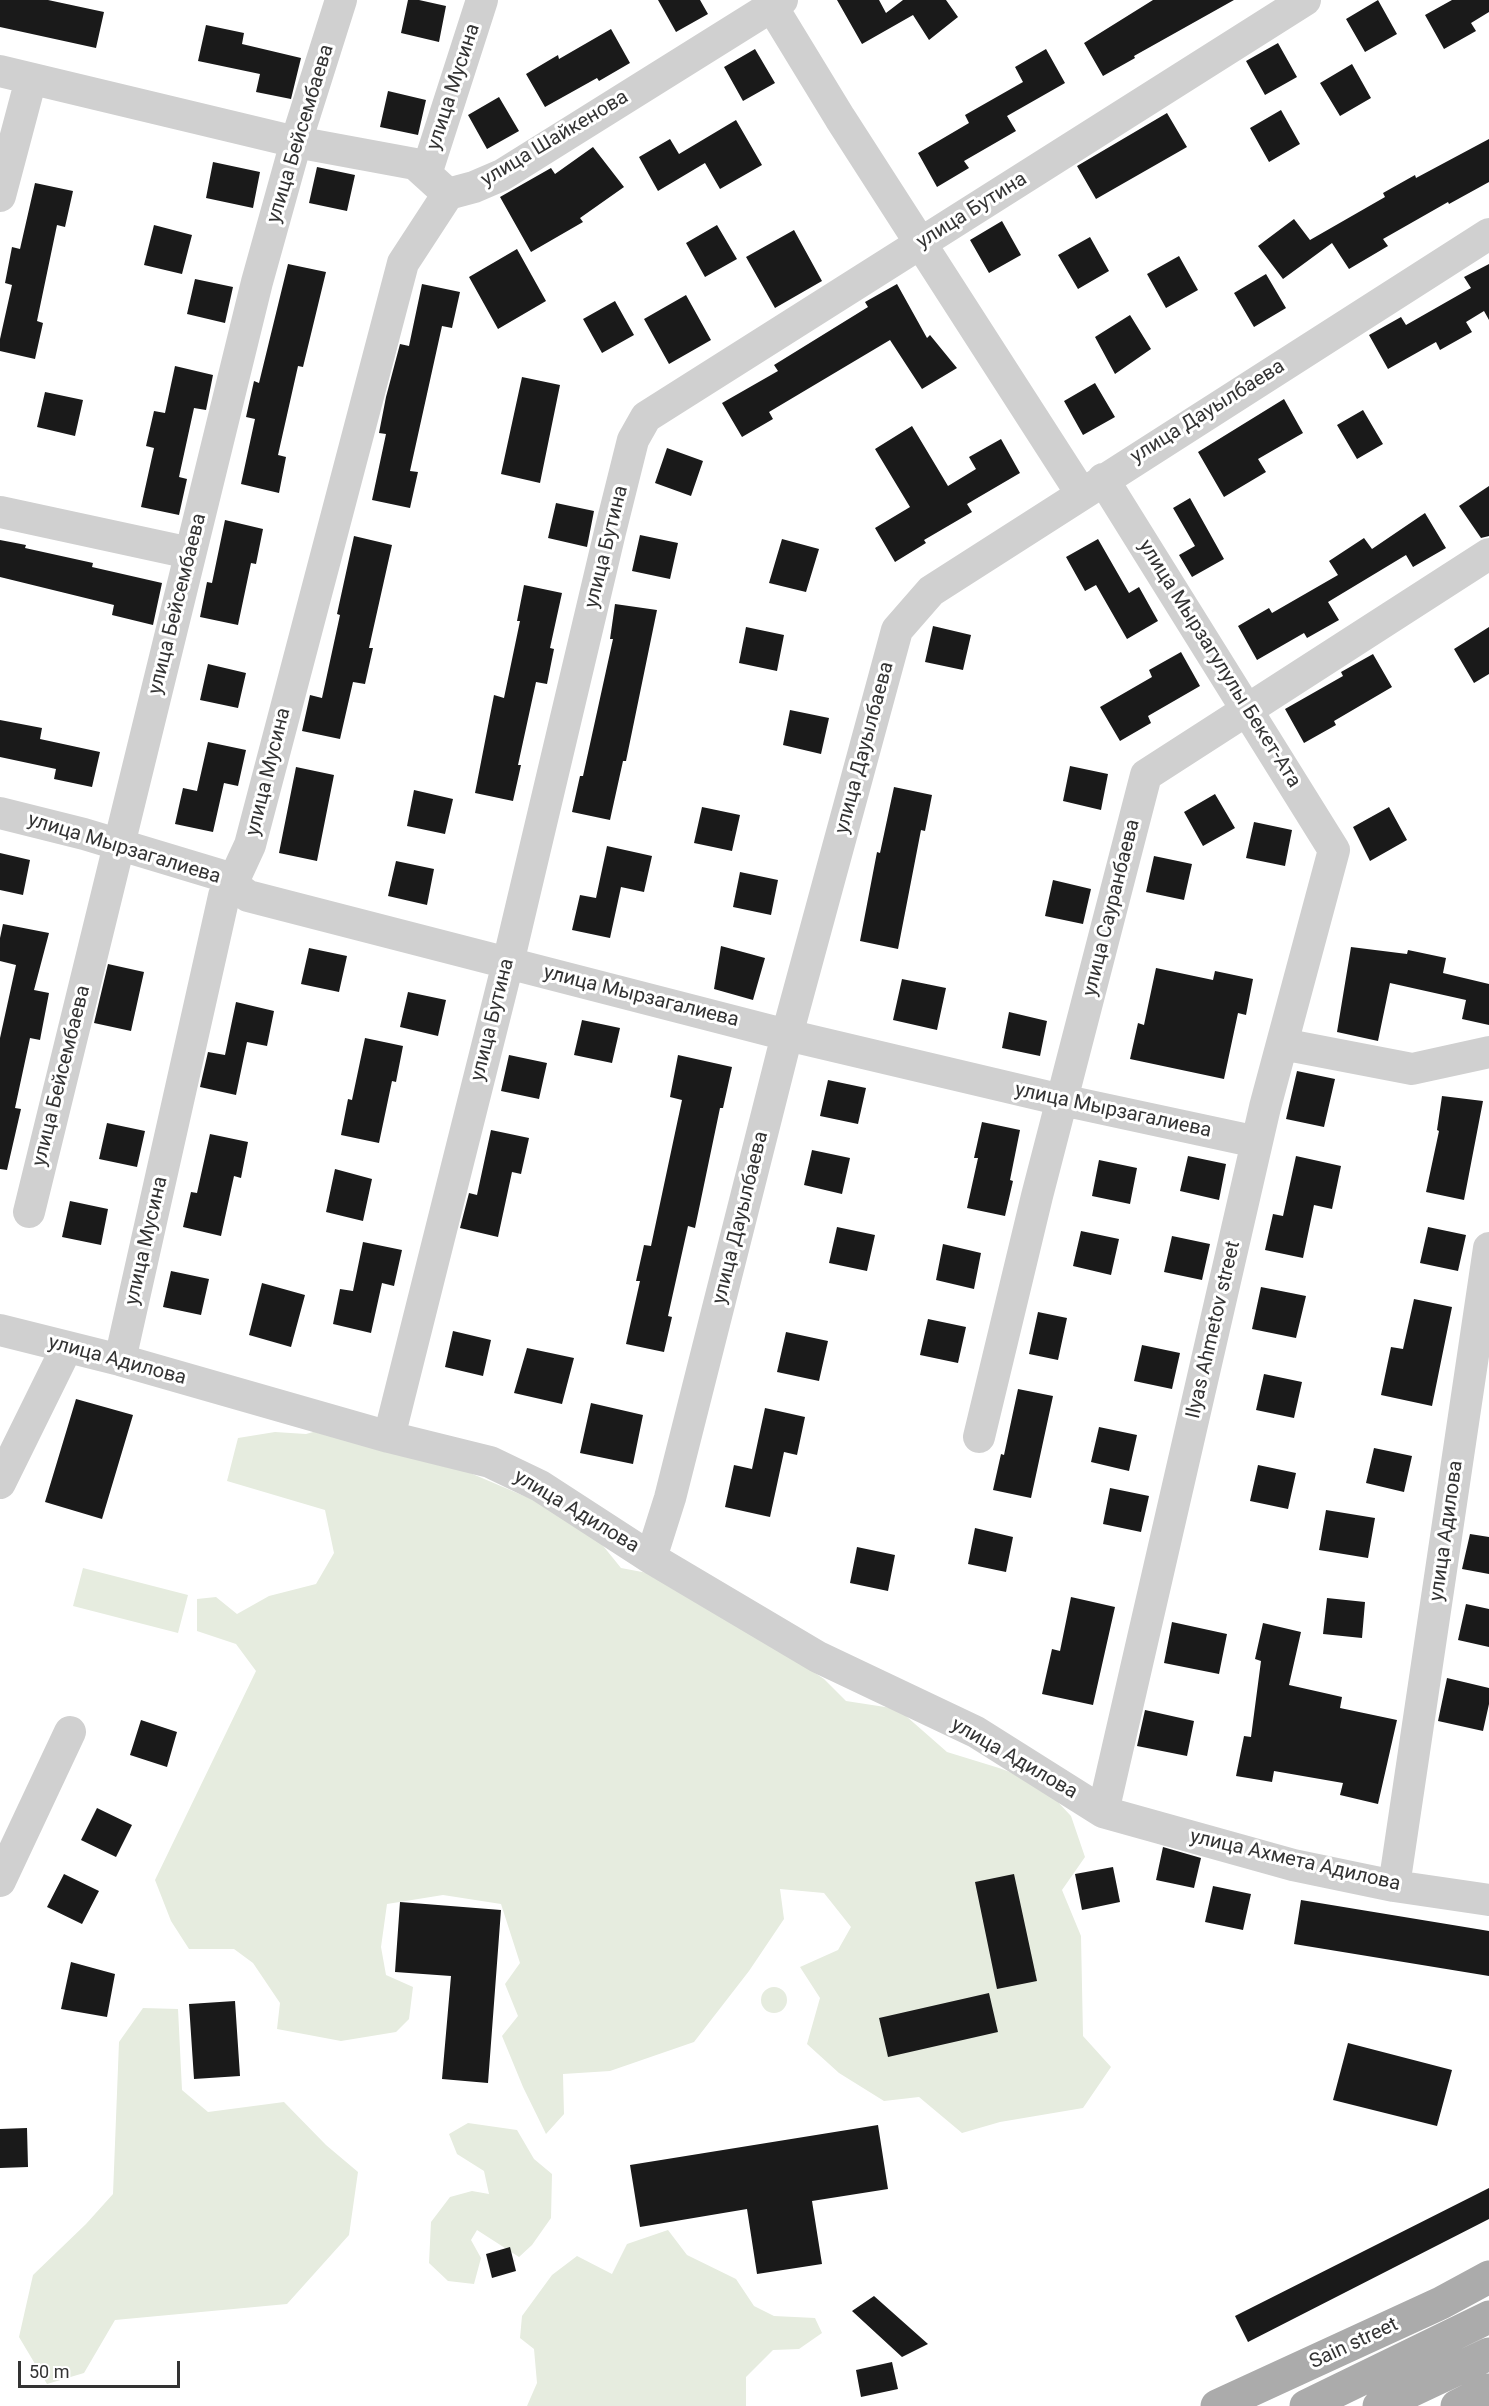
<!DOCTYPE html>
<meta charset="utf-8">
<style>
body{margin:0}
#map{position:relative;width:1489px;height:2406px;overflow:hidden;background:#fff;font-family:Roboto,sans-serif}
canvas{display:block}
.scale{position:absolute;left:18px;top:2361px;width:162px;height:27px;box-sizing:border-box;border:3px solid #333;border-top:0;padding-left:8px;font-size:18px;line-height:21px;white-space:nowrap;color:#333;-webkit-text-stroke:4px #fff;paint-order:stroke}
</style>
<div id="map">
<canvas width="1489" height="2406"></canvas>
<div class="scale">50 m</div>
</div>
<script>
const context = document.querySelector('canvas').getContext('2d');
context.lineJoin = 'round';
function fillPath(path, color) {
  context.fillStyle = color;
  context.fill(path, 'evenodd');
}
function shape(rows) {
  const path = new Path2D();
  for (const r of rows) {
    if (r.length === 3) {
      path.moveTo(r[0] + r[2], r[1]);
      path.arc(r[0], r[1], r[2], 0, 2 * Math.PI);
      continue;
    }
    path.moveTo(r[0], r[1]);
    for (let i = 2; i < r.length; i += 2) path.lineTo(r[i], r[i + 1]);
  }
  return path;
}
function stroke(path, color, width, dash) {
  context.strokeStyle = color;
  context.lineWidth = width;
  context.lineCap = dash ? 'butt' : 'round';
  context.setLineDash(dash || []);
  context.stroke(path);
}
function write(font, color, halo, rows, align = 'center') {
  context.font = font + ' Roboto,sans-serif';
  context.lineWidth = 6;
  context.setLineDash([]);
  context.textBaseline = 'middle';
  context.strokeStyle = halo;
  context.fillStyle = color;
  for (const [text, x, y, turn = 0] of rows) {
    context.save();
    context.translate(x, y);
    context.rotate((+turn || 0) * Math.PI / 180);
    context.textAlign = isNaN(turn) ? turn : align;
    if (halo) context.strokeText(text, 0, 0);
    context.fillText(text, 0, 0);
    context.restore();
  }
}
fillPath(shape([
 [324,1429,442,1461,583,1521,621,1568,674,1578,824,1679,846,1701,898,1709,947,1752,999,1768,1040,1783,1071,1816,1085,1857,1062,1890,1081,1936,1083,2036,1111,2067,1083,2108,1000,2122,962,2133,919,2097,884,2101,839,2073,807,2044,820,1998,800,1967,838,1950,851,1927,824,1893,780,1889,784,1919,749,1971,694,2042,610,2071,563,2074,564,2114,546,2134,523,2087,502,2036,518,2016,505,1984,520,1963,501,1904,443,1895,387,1904,381,1947,386,1975,413,1987,409,2019,396,2032,341,2041,277,2029,280,2003,253,1963,234,1949,189,1949,171,1921,155,1880,256,1671,236,1644,197,1631,197,1599,216,1597,237,1614,269,1596,316,1584,334,1553,325,1510,227,1481,238,1438,275,1432,306,1434],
 [83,1568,188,1595,178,1633,73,1606],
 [774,2000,13],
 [143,2008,178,2009,182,2090,208,2112,284,2102,326,2145,358,2172,349,2235,287,2304,115,2320,84,2373,47,2384,19,2337,33,2275,86,2224,113,2194,119,2042],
 [468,2123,517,2130,534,2159,552,2174,551,2218,532,2245,519,2257,477,2230,471,2240,481,2258,474,2284,448,2281,429,2263,431,2222,450,2197,472,2191,489,2194,484,2171,457,2154,449,2134],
 [668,2230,687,2255,736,2279,754,2306,774,2316,815,2318,822,2333,799,2349,773,2350,746,2377,746,2406,527,2406,537,2383,534,2349,520,2338,522,2316,552,2275,577,2256,612,2274,627,2244]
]), '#e6ecdf');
fillPath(shape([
 [0,0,48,0,104,12,96,48,0,27],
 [408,0,419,0,446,6,439,42,401,33],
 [658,0,700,0,708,14,676,32],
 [837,0,879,0,886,13,903,0,946,0,958,17,929,40,913,15,862,44],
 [1153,0,1234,0,1134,56,1135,58,1103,76,1084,43],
 [1378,0,1397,34,1365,52,1346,19],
 [1452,0,1489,0,1489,12,1471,23,1476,31,1444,49,1425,15],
 [206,25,244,33,242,44,301,58,291,99,256,92,260,74,198,61],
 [611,29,630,63,599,81,597,78,545,107,526,74,558,55,559,59],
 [1278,43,1297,77,1265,95,1246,61],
 [755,49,775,83,743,101,724,67],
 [1046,49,1065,83,1007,116,1016,131,964,161,969,168,937,187,918,153,969,123,965,115,1023,82,1015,67],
 [1352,64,1371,98,1340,116,1320,83],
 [388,91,426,100,418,135,380,127],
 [499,97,519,131,487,149,468,115],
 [1281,110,1300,144,1269,162,1250,128],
 [1167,113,1187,147,1096,199,1077,166],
 [736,120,762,165,720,189,705,163,658,191,639,157,670,139,679,154],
 [1489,139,1489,182,1449,204,1448,202,1383,239,1388,246,1349,269,1332,243,1283,279,1258,246,1294,219,1310,240,1385,197,1383,193,1415,175,1416,178],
 [593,147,624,187,580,218,583,222,531,252,500,197,551,168,555,174],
 [213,162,260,172,253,208,206,198],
 [317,167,355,175,347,211,309,203],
 [35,183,73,191,65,227,57,225,37,321,43,323,35,359,0,351,0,339,12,285,5,283,12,247,20,249],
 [1002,221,1021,255,989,273,970,240],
 [154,225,192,235,182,274,144,265],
 [717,225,737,259,705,277,686,243],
 [794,230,822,281,775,308,746,257],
 [1090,237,1109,271,1078,289,1058,255],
 [517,249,546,301,498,329,469,277],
 [1179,256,1198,290,1166,308,1147,274],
 [288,264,326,272,303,367,298,366,278,455,286,457,279,493,241,484,255,419,246,417,254,381,259,383],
 [1489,264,1489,320,1484,311,1466,322,1472,332,1440,350,1436,342,1388,369,1369,335,1401,317,1406,325,1471,288,1464,277],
 [1266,274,1286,308,1254,327,1234,293],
 [195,279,233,287,225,323,187,314],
 [422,284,460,292,452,328,442,326,410,471,418,472,410,508,372,500,386,434,379,433,386,397,400,344,409,346],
 [897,284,927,338,930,335,957,368,922,389,890,340,769,412,773,419,742,437,722,403,778,371,774,365,868,307,865,302],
 [686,295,711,340,669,364,644,319],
 [615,301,634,335,602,353,583,319],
 [1130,315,1151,349,1115,374,1095,337],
 [175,366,213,375,206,410,194,408,179,477,187,479,179,515,141,507,154,448,146,446,154,411,165,413],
 [522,377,560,385,540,483,501,474],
 [1095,383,1115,417,1083,435,1064,401],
 [45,392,83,400,75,436,37,427],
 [1284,399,1303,433,1258,459,1266,472,1224,497,1198,452],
 [1363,410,1383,444,1357,459,1337,425],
 [912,426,948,486,976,469,969,457,1001,439,1020,473,967,504,972,512,924,540,926,543,895,562,875,528,910,507,875,449],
 [667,448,703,461,691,496,655,483],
 [1489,486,1489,536,1481,538,1459,506],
 [1190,498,1224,559,1192,577,1179,555,1195,546,1173,508],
 [556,503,594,511,587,547,548,538],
 [1425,513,1446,548,1413,567,1406,555,1328,602,1339,620,1307,638,1304,633,1257,660,1238,626,1269,608,1272,613,1338,575,1329,561,1364,538,1372,549],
 [225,520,263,529,256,564,251,563,238,625,200,617,207,582,212,583],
 [640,535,678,543,670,579,632,571],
 [354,536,392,545,369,648,373,648,365,684,353,682,340,739,302,731,310,695,322,698,340,615,337,614],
 [782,539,819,549,806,592,769,583],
 [1098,539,1129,593,1139,587,1158,621,1127,639,1096,585,1085,591,1066,557],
 [0,540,26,545,25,548,93,563,92,567,162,583,153,625,112,615,114,605,0,577],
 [524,585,562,593,550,648,554,649,547,684,536,682,518,765,521,765,513,801,475,793,494,695,504,698,520,621,517,621],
 [615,604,657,610,626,761,623,761,610,820,572,812,580,776,583,776,613,639,610,639],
 [933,626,971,635,963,670,925,662],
 [746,627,784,635,777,671,739,663],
 [1489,627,1489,674,1474,683,1454,649],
 [1181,652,1200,686,1148,716,1151,723,1120,741,1100,707,1152,677,1149,670],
 [1373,654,1392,687,1334,721,1336,725,1304,743,1285,709,1343,676,1341,672],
 [208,664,246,673,238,708,200,700],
 [790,710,829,718,821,754,783,745],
 [0,720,42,728,40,739,100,752,92,787,54,779,56,769,0,757],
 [208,742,246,750,238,786,224,783,213,832,175,824,183,788,197,791],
 [1070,766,1108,774,1101,810,1063,801],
 [296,767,334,775,317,861,279,853],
 [894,787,932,795,925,831,921,830,898,949,860,941,877,852,880,853],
 [414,790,453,799,445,834,407,826],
 [1215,794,1235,828,1203,846,1184,812],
 [702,807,740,815,732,851,694,843],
 [1389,807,1407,840,1370,861,1353,827],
 [1254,822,1292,830,1285,866,1246,858],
 [607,846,652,856,644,892,621,887,610,938,572,930,580,895,596,898],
 [0,853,30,860,23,895,0,890],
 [1154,856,1192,864,1184,900,1146,892],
 [396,861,434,869,427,905,388,896],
 [740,872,778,880,771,915,733,907],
 [1053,880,1091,889,1083,924,1045,916],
 [3,924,49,933,34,990,49,993,40,1040,30,1038,15,1108,21,1109,7,1170,0,1169,0,1038,16,965,0,961,0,938],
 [721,946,765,958,753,1000,714,989],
 [1351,947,1407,954,1408,950,1446,958,1443,973,1489,984,1489,1025,1462,1019,1466,1000,1390,983,1378,1041,1337,1032],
 [309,948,347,956,339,992,301,984],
 [108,964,144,972,131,1031,94,1023],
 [1156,968,1213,980,1215,971,1253,979,1246,1015,1238,1013,1224,1079,1130,1059,1138,1023,1144,1025],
 [902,979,946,988,937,1030,893,1020],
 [408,992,446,1000,438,1036,400,1027],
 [236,1002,274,1011,267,1046,247,1042,236,1095,200,1087,208,1052,225,1055],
 [1009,1012,1047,1021,1040,1056,1002,1048],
 [582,1020,620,1028,612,1063,574,1055],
 [365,1038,403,1046,396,1082,392,1081,379,1143,341,1135,348,1099,352,1100],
 [509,1055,547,1063,539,1099,501,1091],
 [678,1055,732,1067,723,1108,720,1108,695,1228,688,1226,668,1316,672,1317,664,1352,626,1344,640,1281,636,1281,644,1245,651,1246,682,1100,670,1097],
 [1297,1071,1335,1079,1324,1127,1286,1119],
 [828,1080,866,1088,858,1124,820,1116],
 [1442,1096,1483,1101,1464,1200,1426,1192,1439,1131,1437,1130],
 [982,1122,1020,1130,1010,1180,1013,1181,1005,1216,967,1208,978,1158,974,1158],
 [107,1123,145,1131,137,1167,99,1159],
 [491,1130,529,1138,521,1174,512,1172,498,1237,460,1228,469,1193,477,1195],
 [210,1134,248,1142,241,1178,234,1176,221,1236,183,1227,191,1192,197,1193],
 [812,1150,850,1158,842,1194,804,1185],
 [1188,1156,1226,1164,1219,1200,1180,1191],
 [1296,1156,1341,1166,1332,1209,1314,1205,1303,1258,1265,1250,1273,1214,1283,1216],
 [1099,1160,1137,1168,1130,1204,1092,1196],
 [335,1169,372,1179,363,1221,326,1212],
 [70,1201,108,1209,101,1245,62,1237],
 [837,1227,875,1235,867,1271,829,1263],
 [1428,1227,1466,1235,1458,1271,1420,1263],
 [1081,1231,1119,1239,1111,1275,1073,1266],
 [1172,1236,1210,1244,1202,1280,1164,1272],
 [363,1242,402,1250,394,1286,382,1283,371,1333,333,1324,340,1289,353,1291],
 [943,1244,981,1253,974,1289,936,1280],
 [171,1271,209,1279,201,1315,163,1307],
 [262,1283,305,1295,291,1347,249,1335],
 [1261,1287,1306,1296,1296,1338,1252,1329],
 [1414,1299,1452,1307,1432,1406,1381,1395,1391,1347,1403,1349],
 [1038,1312,1067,1318,1058,1360,1029,1354],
 [928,1319,966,1327,958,1363,920,1355],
 [453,1331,491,1340,483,1376,445,1367],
 [786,1332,828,1341,819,1381,777,1372],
 [1142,1345,1180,1353,1172,1389,1134,1381],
 [527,1348,574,1358,562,1404,514,1393],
 [1264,1374,1302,1382,1294,1418,1256,1410],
 [1018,1389,1053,1396,1031,1498,993,1490,1001,1454,1004,1455],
 [76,1399,133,1415,102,1519,45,1502],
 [591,1403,643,1415,633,1464,580,1453],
 [765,1408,805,1417,797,1455,784,1452,770,1517,725,1507,734,1465,752,1469],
 [1099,1427,1137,1435,1129,1471,1091,1462],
 [1374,1448,1412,1456,1404,1492,1366,1483],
 [1258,1465,1296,1473,1288,1509,1250,1501],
 [1110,1488,1149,1496,1141,1532,1103,1524],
 [1326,1510,1375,1518,1368,1558,1319,1550],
 [975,1528,1013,1537,1006,1572,968,1564],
 [1470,1534,1489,1537,1489,1574,1462,1569],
 [857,1547,895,1555,888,1591,850,1583],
 [1071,1597,1115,1607,1093,1705,1042,1694,1052,1649,1060,1651],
 [1327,1598,1365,1602,1362,1638,1323,1634],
 [1466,1604,1489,1609,1489,1647,1458,1640],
 [1172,1622,1227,1634,1219,1674,1164,1663],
 [1263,1623,1301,1632,1289,1685,1342,1697,1340,1708,1397,1720,1378,1804,1340,1795,1343,1783,1274,1771,1272,1782,1236,1776,1244,1736,1251,1737,1261,1661,1255,1659],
 [1447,1678,1489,1688,1489,1704,1483,1731,1438,1721],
 [1145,1710,1194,1721,1187,1756,1137,1746],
 [141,1720,177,1732,167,1767,130,1755],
 [97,1808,132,1825,116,1857,81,1840],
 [1163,1847,1201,1858,1194,1888,1156,1880],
 [1113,1867,1120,1902,1082,1910,1075,1874],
 [64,1874,99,1891,82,1924,47,1907],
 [1014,1874,1037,1981,997,1989,975,1882],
 [1213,1886,1251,1894,1243,1930,1205,1922],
 [1301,1900,1489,1931,1489,1976,1294,1944],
 [400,1902,501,1910,488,2083,442,2079,451,1976,395,1972],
 [71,1962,115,1974,107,2017,61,2009],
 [989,1993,998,2032,888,2057,879,2018],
 [235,2001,240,2076,194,2079,189,2004],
 [1348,2043,1452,2070,1437,2126,1333,2100],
 [878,2125,888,2189,812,2201,822,2264,757,2274,747,2209,640,2227,630,2165],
 [27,2128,28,2167,0,2168,0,2129],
 [1489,2188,1489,2219,1248,2342,1235,2316],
 [510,2247,516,2271,492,2278,486,2254],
 [874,2296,928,2344,902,2357,852,2311],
 [892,2362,898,2389,861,2397,856,2370]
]), '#1a1a1a');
stroke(shape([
 [768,0,840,118,1081,493],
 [0,71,296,142,415,164,448,194],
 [426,174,482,0],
 [448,194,474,187,502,175,782,0],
 [0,196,31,79],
 [0,512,190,553],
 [0,813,84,834,220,875,248,896,787,1035,1062,1100,1257,1142],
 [1282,1044,1412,1069,1489,1052],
 [29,1212,257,282,296,142,341,0],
 [0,1330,120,1360,389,1437,490,1462,540,1486,651,1558,818,1657,976,1732,1103,1812,1293,1865,1394,1886,1489,1900],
 [120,1360,224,896,232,884,250,845,403,263,448,194],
 [389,1437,508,963,610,532,633,440,646,417,1305,0],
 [979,1437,1037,1196,1146,775,1489,554],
 [0,1483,67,1347],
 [651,1558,670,1498,787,1035,897,630,931,591,1489,234],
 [1103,1812,1265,1107,1334,850,1103,479],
 [0,1881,70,1732],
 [1394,1886,1489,1248]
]), '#d0d0d0', 32);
stroke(shape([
 [1217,2406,1441,2303,1489,2277],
 [1306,2406,1489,2317],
 [1379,2406,1489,2354],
 [1457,2406,1489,2390]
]), '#ababab', 33);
write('20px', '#333', '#fff', [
 ["улица Мусина",454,87,-72],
 ["улица Бейсембаева",301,134,-73],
 ["улица Шайкенова",555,139,-31],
 ["улица Бутина",972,211,-32],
 ["улица Дауылбаева",1208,412,-32],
 ["улица Бутина",607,547,-76],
 ["улица Бейсембаева",178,604,-76],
 ["улица Мырзагулулы Бекет-Ата",1219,664,58],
 ["улица Дауылбаева",865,748,-75],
 ["улица Мусина",269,772,-76],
 ["улица Мырзагалиева",124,849,17],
 ["улица Сауранбаева",1112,908,-76],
 ["улица Мырзагалиева",641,997,14],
 ["улица Бутина",493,1020,-76],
 ["улица Бейсембаева",62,1076,-76],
 ["улица Мырзагалиева",1113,1111,12],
 ["улица Дауылбаева",741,1218,-76],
 ["улица Мусина",147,1241,-77],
 ["Ilyas Ahmetov street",1214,1330,-77],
 ["улица Адилова",117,1361,15],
 ["улица Адилова",576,1512,31],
 ["улица Адилова",1447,1531,-82],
 ["улица Адилова",1014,1759,30],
 ["улица Ахмета Адилова",1295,1861,13],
 ["Sain street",1354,2344,-25]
]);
</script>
